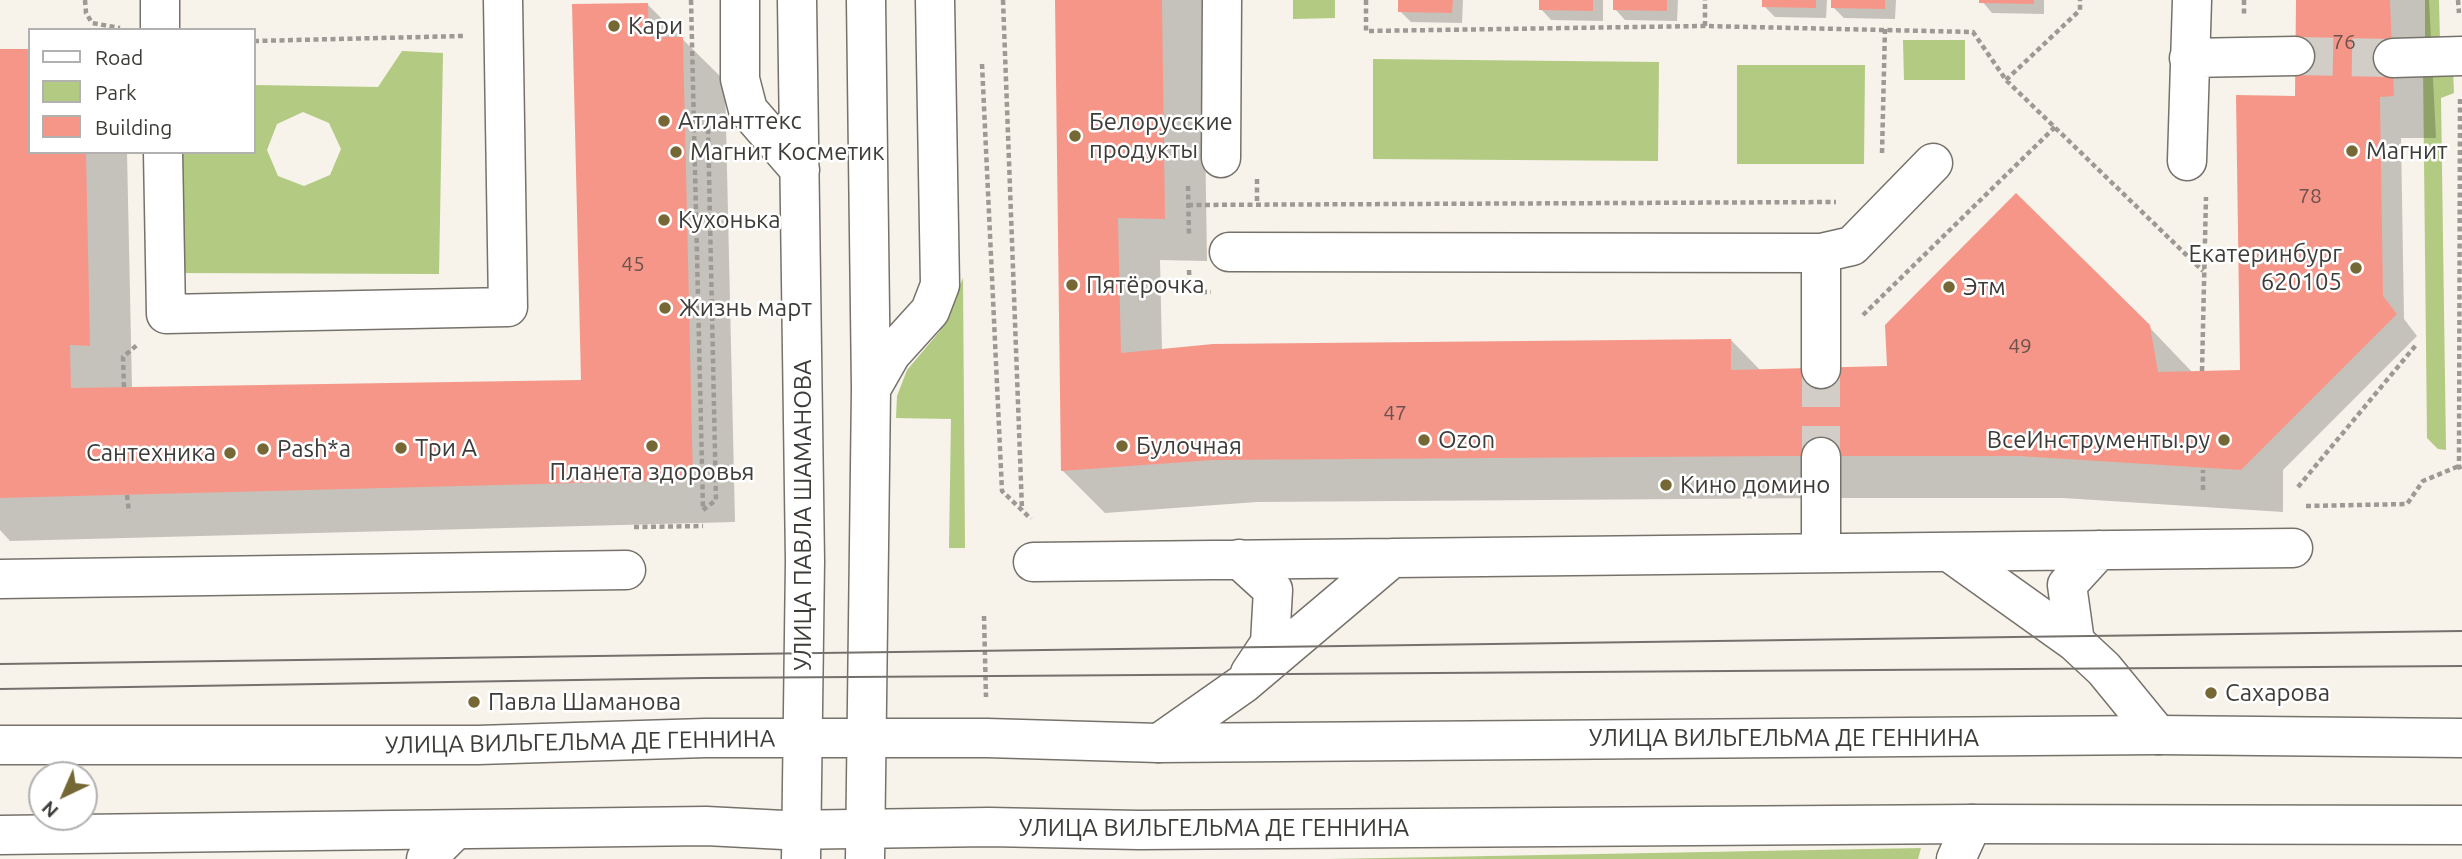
<!DOCTYPE html>
<meta charset="utf-8">
<style>
body{margin:0}
#map{position:relative;width:2462px;height:859px;overflow:hidden;background:#f7f2ea;font-family:Ubuntu,sans-serif}
canvas{display:block}
.legend{position:absolute;left:28px;top:28px;width:228px;height:126px;box-sizing:border-box;background:#fff;border:2px solid #b2b1b0;margin:0;padding:9px 12px;list-style:none;font-size:21px;color:#3e3c39}
.legend li{display:flex;align-items:center;gap:14px;height:35px}
.legend b{width:35px;border:2px solid #b2b1b0}
.north{position:absolute;left:28px;top:761px;width:70px;height:70px;box-sizing:border-box;background:#fff;border:2px solid #b2b1b0;border-radius:50%;rotate:224deg;font-size:19px;font-weight:700;line-height:28px;text-align:center;color:#3e3c39}
.north::after{content:'';display:block;margin:auto;width:24px;height:32px;background:#756835;clip-path:polygon(50% 0,100% 100%,50% 72%,0 100%)}
</style>
<div id="map">
<canvas width="2462" height="859"></canvas>
<ul class="legend">
<li><b style="height:9px;background:#fff"></b>Road</li>
<li><b style="height:19px;background:#b2ca81"></b>Park</li>
<li><b style="height:19px;background:#f69688"></b>Building</li>
</ul>
<div class="north">N</div>
</div>
<script>
const context = document.querySelector('canvas').getContext('2d');
context.lineJoin = 'round';
function fillPath(path, color) {
  context.fillStyle = color;
  context.fill(path, 'evenodd');
}
function shape(rows) {
  const path = new Path2D();
  for (const r of rows) {
    path.moveTo(r[0], r[1]);
    for (let i = 2; i < r.length; i += 2) path.lineTo(r[i], r[i + 1]);
  }
  return path;
}
function stroke(path, color, width, dash) {
  context.strokeStyle = color;
  context.lineWidth = width;
  context.lineCap = dash ? 'butt' : 'round';
  context.setLineDash(dash || []);
  context.stroke(path);
}
function write(font, color, halo, rows, align = 'center') {
  context.font = font + ' Ubuntu,sans-serif';
  context.lineWidth = 5;
  context.setLineDash([]);
  context.textBaseline = 'middle';
  context.strokeStyle = halo;
  context.fillStyle = color;
  for (const [text, x, y, turn = 0] of rows) {
    context.save();
    context.translate(x, y);
    context.rotate((+turn || 0) * Math.PI / 180);
    context.textAlign = isNaN(turn) ? turn : align;
    if (halo) context.strokeText(text, 0, 0);
    context.fillText(text, 0, 0);
    context.restore();
  }
}
fillPath(shape([
 [1293,0,1335,0,1335,18,1293,19],
 [2425,0,2439,0,2440,42,2425,43],
 [1903,40,1965,40,1965,80,1904,80],
 [402,51,443,53,439,274,179,273,176,152,254,152,254,85,378,87],
 [303,112,329,123,341,149,330,175,304,186,278,176,267,150,277,124],
 [1373,59,1659,62,1658,161,1373,159],
 [1737,65,1865,65,1864,164,1737,164],
 [2423,67,2453,70,2454,93,2441,98,2446,450,2438,449,2427,438],
 [963,278,965,548,949,548,951,419,896,418,897,396,907,370,940,331],
 [1921,848,1918,859,1329,859]
]), '#b2ca81');
fillPath(shape([
 [1057,0,1203,0,1207,261,1160,260,1162,351,1731,340,1761,371,1889,368,2149,327,2193,373,2242,372,2297,98,2297,0,2429,0,2436,138,2401,138,2404,319,2417,336,2283,470,2283,512,2063,498,1827,498,1257,502,1105,513,1063,471],
 [1400,0,1463,0,1462,23,1411,22,1400,11],
 [1541,0,1603,0,1603,21,1551,20,1541,9],
 [1615,0,1678,0,1677,21,1625,20,1615,9],
 [1764,0,1827,0,1826,18,1775,17,1764,6],
 [1833,0,1896,0,1895,19,1844,18,1833,7],
 [1981,0,2044,0,2044,14,1992,13],
 [648,5,725,81,735,522,10,541,0,530,0,51,30,152,127,152,132,389,582,382]
]), '#0003');
fillPath(shape([
 [1055,0,1162,0,1165,219,1118,218,1121,353,1213,344,1731,339,1731,370,1887,366,1885,325,2016,193,2150,325,2158,372,2240,370,2236,95,2295,96,2296,0,2390,0,2394,96,2380,97,2383,296,2397,314,2241,470,2019,456,1783,456,1213,460,1061,471],
 [1398,0,1453,0,1452,13,1398,12],
 [1539,0,1593,0,1593,11,1539,10],
 [1613,0,1667,0,1667,11,1613,10],
 [1762,0,1816,0,1816,8,1762,7],
 [1831,0,1885,0,1885,9,1831,8],
 [1979,0,2034,0,2034,4,1979,3],
 [648,3,649,37,683,37,693,480,0,498,0,49,30,49,30,152,86,152,90,346,70,345,71,388,581,380,572,4]
]), '#f69688');
stroke(shape([
 [2295,56,2393,58],
 [1821,369,1821,457]
]), '#d2cec7', 38, [38, 19]);
const minor = shape([
 [160,0,160,30],
 [740,0,740,79,748,110,800,170],
 [797,0,805,561,801,859],
 [2189,58,2295,56],
 [2393,58,2462,56],
 [163,152,166,314,508,307,503,0],
 [1221,158,1222,0],
 [2187,161,2192,0],
 [1229,252,1821,253,1852,246,1933,163],
 [1821,253,1821,369],
 [871,389,891,354,930,311,940,285,935,0],
 [1821,457,1821,553],
 [1949,552,2075,642,2104,669,2158,735],
 [1239,559,1273,590,1270,643,1250,673],
 [1033,562,2293,548],
 [0,579,626,570],
 [2075,642,2067,585,2099,550],
 [1159,743,1243,684,1392,558],
 [426,859,455,830],
 [865,859,871,389,866,0],
 [1956,859,1972,824]
]);
const major = shape([
 [0,745,478,745,705,738,987,738,1159,743,2158,735,2462,738],
 [0,835,706,826,784,830,989,827,1139,830,1972,824,2462,825]
]);
stroke(minor, '#76726b', 41);
stroke(major, '#76726b', 41);
stroke(shape([
 [85,0,86,13,92,23,120,28],
 [691,0,703,510],
 [1003,0,1022,510],
 [1366,0,1366,31,1705,26,1973,32,2006,80,2203,271],
 [2244,0,2244,15],
 [2458,0,2459,13],
 [1705,26,1705,0],
 [254,41,463,36],
 [982,64,1002,491,1031,519],
 [2006,80,2080,10,2080,0],
 [2460,99,2459,466,2462,472],
 [1882,153,1885,28],
 [1257,179,1257,203],
 [1188,186,1189,236],
 [1188,205,1836,202],
 [1189,270,1190,292,1211,292],
 [1863,315,2055,127],
 [2202,371,2206,197],
 [124,387,123,357,137,345],
 [2298,487,2416,345],
 [2203,490,2203,470],
 [127,495,129,512],
 [2306,506,2407,504,2423,481,2459,466],
 [703,510,716,500,708,126],
 [634,527,703,526],
 [984,616,986,697]
]), '#9d9994', 4.5, [5, 3.5]);
stroke(minor, '#fff', 38);
stroke(major, '#fff', 38);
stroke(shape([
 [0,664,2462,631],
 [0,689,704,678,2462,666]
]), '#74716d', 2);
for (const [x, y, r, color] of [
 [614,26,7,"#756835"],
 [664,121,7,"#756835"],
 [1075,136,7,"#756835"],
 [2352,151,7,"#756835"],
 [676,152,7,"#756835"],
 [664,220,7,"#756835"],
 [2356,268,7,"#756835"],
 [1072,285,7,"#756835"],
 [1949,287,7,"#756835"],
 [665,308,7,"#756835"],
 [1424,440,7,"#756835"],
 [2224,440,7,"#756835"],
 [652,446,7,"#756835"],
 [1122,446,7,"#756835"],
 [401,448,7,"#756835"],
 [263,449,7,"#756835"],
 [230,453,7,"#756835"],
 [1666,485,7,"#756835"],
 [2211,693,7,"#756835"],
 [474,702,7,"#756835"]
]) {
  const dot = new Path2D();
  dot.arc(x, y, r, 0, 2 * Math.PI);
  context.fillStyle = color;
  context.fill(dot);
  stroke(dot, '#fff', 2.5);
}
write('21px', '#6c524d', null, [
 ["76",2344,42],
 ["78",2310,196],
 ["45",633,264],
 ["49",2020,346],
 ["47",1395,413]
]);
write('24px', '#3e3c39', '#fff', [
 ["Кари",628,26],
 ["Атланттекс",678,121],
 ["Белорусские",1089,122],
 ["продукты",1089,150],
 ["Магнит",2366,151],
 ["Магнит Косметик",690,152],
 ["Кухонька",678,220],
 ["Екатеринбург",2342,254,"right"],
 ["620105",2342,282,"right"],
 ["Пятёрочка",1086,285],
 ["Этм",1963,287],
 ["Жизнь март",679,308],
 ["Ozon",1438,440],
 ["ВсеИнструменты.ру",2210,440,"right"],
 ["Булочная",1136,446],
 ["Три А",415,448],
 ["Pash*a",277,449],
 ["Сантехника",216,453,"right"],
 ["Планета здоровья",652,472,"center"],
 ["Кино домино",1680,485],
 ["Сахарова",2225,693],
 ["Павла Шаманова",488,702]
], 'left');
write('24px', '#3e3c39', '#fff', [
 ["УЛИЦА ПАВЛА ШАМАНОВА",803,515,-90],
 ["УЛИЦА ВИЛЬГЕЛЬМА ДЕ ГЕННИНА",1784,738],
 ["УЛИЦА ВИЛЬГЕЛЬМА ДЕ ГЕННИНА",580,742,-1],
 ["УЛИЦА ВИЛЬГЕЛЬМА ДЕ ГЕННИНА",1214,828]
]);
</script>
